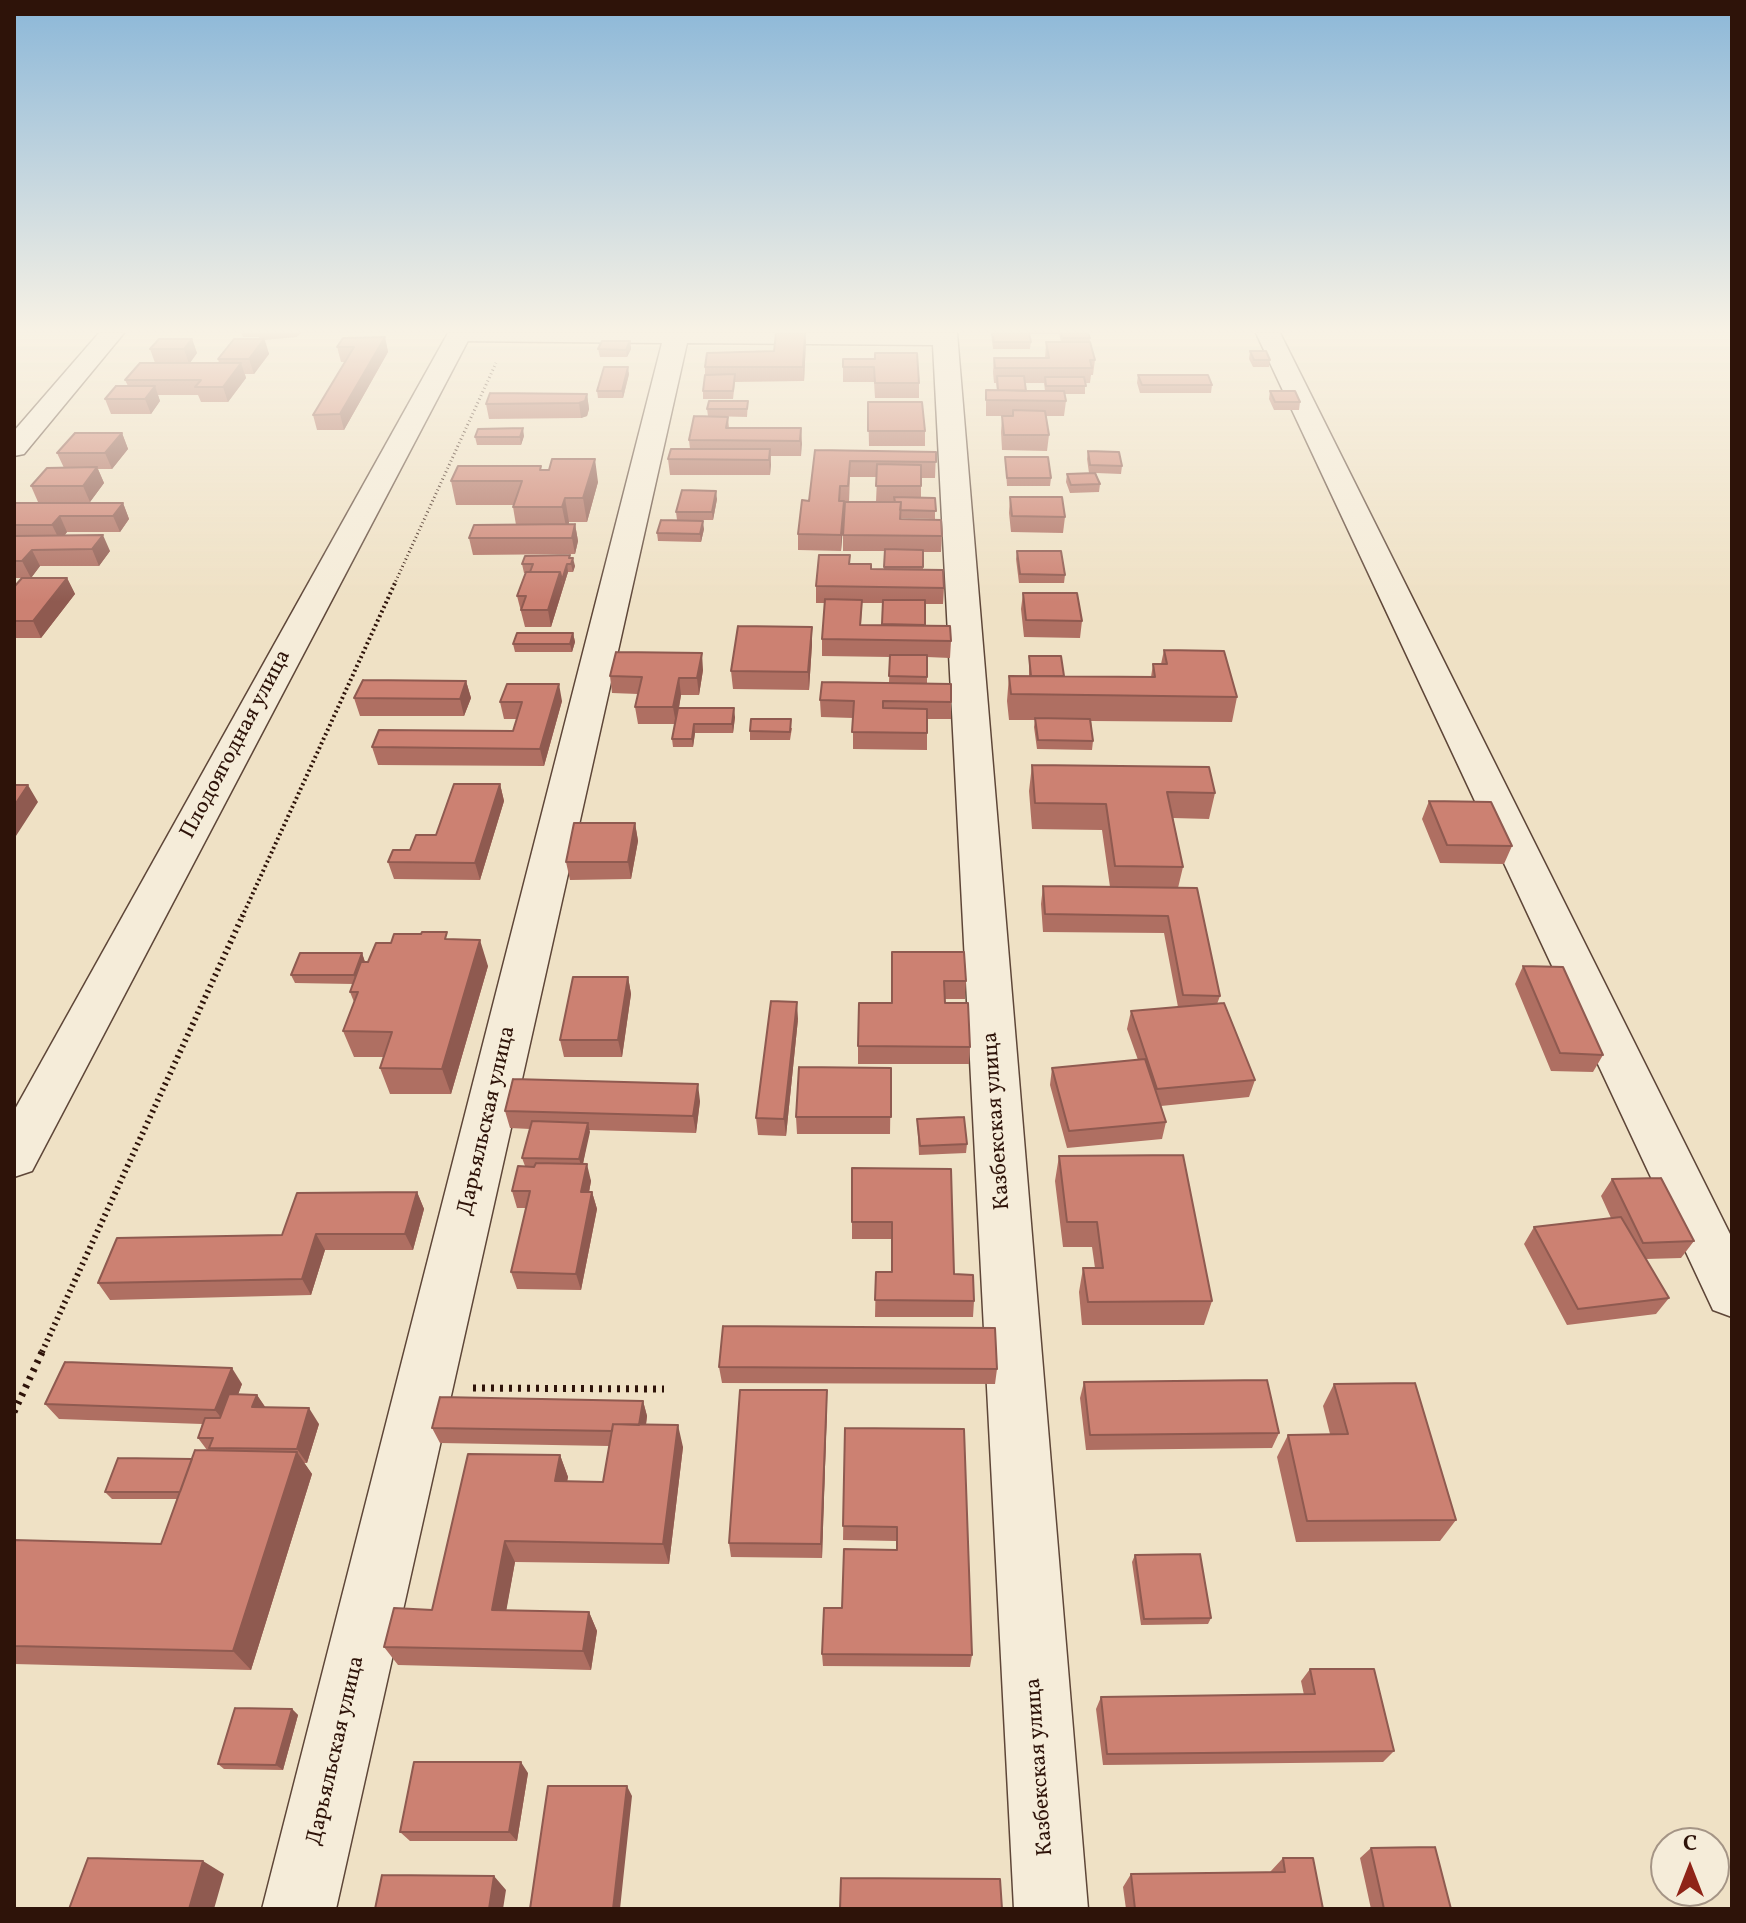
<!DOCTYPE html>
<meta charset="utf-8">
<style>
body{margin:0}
#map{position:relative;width:1746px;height:1923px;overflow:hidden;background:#efe1c5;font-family:Vollkorn,serif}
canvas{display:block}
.frame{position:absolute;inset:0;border:16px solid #2e1309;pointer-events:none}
.north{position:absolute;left:1650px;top:1827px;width:80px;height:80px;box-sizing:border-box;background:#f5ecd9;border:2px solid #a59586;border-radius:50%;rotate:0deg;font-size:22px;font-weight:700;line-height:32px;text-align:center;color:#2e1309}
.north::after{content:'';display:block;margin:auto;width:28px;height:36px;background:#8f2418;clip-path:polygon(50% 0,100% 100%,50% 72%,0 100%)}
</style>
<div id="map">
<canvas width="1746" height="1923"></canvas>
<div class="frame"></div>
<div class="north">С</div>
</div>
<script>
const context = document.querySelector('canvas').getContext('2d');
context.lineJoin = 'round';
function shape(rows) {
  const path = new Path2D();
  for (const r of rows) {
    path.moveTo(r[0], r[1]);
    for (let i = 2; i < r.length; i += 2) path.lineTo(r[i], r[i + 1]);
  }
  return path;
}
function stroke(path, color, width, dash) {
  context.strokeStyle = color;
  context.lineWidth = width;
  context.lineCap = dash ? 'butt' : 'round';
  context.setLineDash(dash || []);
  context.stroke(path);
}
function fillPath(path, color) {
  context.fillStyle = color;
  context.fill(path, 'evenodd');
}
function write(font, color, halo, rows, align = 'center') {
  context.font = font + ' Vollkorn,serif';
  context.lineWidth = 8;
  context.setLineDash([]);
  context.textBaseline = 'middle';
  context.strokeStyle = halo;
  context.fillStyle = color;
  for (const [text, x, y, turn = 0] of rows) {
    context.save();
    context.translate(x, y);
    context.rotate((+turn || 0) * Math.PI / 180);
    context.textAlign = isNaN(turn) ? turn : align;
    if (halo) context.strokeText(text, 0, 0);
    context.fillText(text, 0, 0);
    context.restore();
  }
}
const minor = shape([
 [99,333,124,333,24,454,14,456,14,431,99,333],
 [448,333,957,333,1088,1909,1014,1909,933,345,687,343,336,1909,262,1909,662,343,459,341,450,339,448,333],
 [1256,333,1280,333,1732,1238,1732,1317,1713,1310,1256,333]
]);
const tertiary = shape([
 [448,333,472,333,32,1171,14,1177,14,1111,448,333]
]);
stroke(minor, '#5e4638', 3);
stroke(tertiary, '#5e4638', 3);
stroke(shape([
 [394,585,496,363]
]), '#2e1309', 3, [1, 3]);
stroke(shape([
 [242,917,395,583]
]), '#2e1309', 4, [2, 3]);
stroke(shape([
 [42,1352,243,915]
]), '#2e1309', 6, [2, 4]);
stroke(shape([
 [473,1388,664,1389],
 [14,1412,43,1350]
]), '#2e1309', 7, [3, 6]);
fillPath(minor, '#f5ecd9');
fillPath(tertiary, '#f5ecd9');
fillPath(shape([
 [241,333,301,333,297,337,265,340,269,354,254,374,245,374,246,378,228,402,201,402,198,395,158,395,160,401,151,414,111,414,105,399,128,386,125,380,155,363,150,349,192,339,197,353,190,363,219,363,218,359,260,339,259,337,243,337],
 [991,333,1088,333,1095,360,1093,375,1091,375,1090,383,1085,383,1085,394,1065,394,1066,401,1064,416,1046,416,1049,435,1047,451,1002,450,1001,432,1002,416,1012,416,986,416,986,390,997,390,996,383,994,383,993,372,994,358,1045,358,1046,342,1061,342,1059,334,1029,334,1031,342,1030,349,993,349],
 [1025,383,1044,383,1045,391,1026,391],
 [385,337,388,352,344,430,317,430,313,415,345,362,341,362,337,347],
 [630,341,631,349,627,357,600,357,598,349],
 [806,342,804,381,735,382,733,399,703,399,703,391,705,375,705,367,774,351],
 [1250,351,1270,360,1269,367,1253,367,1249,359],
 [843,359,875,359,919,383,919,398,875,398,874,382,843,382],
 [629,374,623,398,598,398,597,391],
 [1138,375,1212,385,1211,393,1140,393,1137,383],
 [1270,391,1300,402,1299,410,1274,410,1269,399],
 [587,394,589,409,587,416,581,418,489,419,486,404],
 [748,401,747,417,708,416,707,409],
 [868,402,925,431,925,446,869,446],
 [728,417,729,428,801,428,801,456,771,456,770,475,670,475,668,459,690,449,689,440],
 [122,433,128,449,112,469,98,469,104,483,90,502,38,502,31,486,64,468,57,453],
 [524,436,521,445,477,445,475,437],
 [815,450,936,452,935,478,921,478,921,497,935,498,935,519,900,518,942,536,941,552,923,552,923,570,944,588,943,604,925,604,925,626,951,641,950,658,927,657,927,684,951,702,951,719,927,719,927,750,853,749,853,718,821,717,820,700,889,683,890,657,822,656,822,639,825,603,816,603,816,586,850,564,871,569,884,569,885,551,843,551,843,535,845,502,844,502,841,551,798,550,798,534,809,501],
 [850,477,877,477,876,502,849,502],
 [862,603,883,603,882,625,861,625],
 [1088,451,1122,466,1121,474,1096,473,1100,484,1099,492,1070,493,1066,482,1067,474,1089,473,1087,459],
 [1005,457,1051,478,1050,486,1007,486],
 [542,469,598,482,587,522,569,522,569,524,575,524,578,541,575,554,473,555,469,538,516,525,513,507,513,505,456,505,451,481],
 [1010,497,1065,517,1063,533,1011,532,1009,513],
 [717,499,713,520,677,520,676,512],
 [14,503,123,503,129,519,120,532,67,532,65,535,110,551,99,566,40,566,31,578,67,578,75,594,41,638,14,638,14,587,21,578,14,578],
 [704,529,701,542,658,541,657,533],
 [1017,551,1065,575,1064,583,1019,583,1016,559],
 [570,558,575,566,573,572,568,572,551,627,525,627,517,596,525,573,524,573,522,564],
 [1023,593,1082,621,1080,638,1024,637,1021,609],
 [812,627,812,644,809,690,733,689,731,671],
 [573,633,575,642,572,652,515,652,513,644],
 [1164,650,1237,697,1232,722,1091,721,1093,741,1092,750,1037,749,1034,727,1035,720,1009,720,1007,701,1009,676,1029,676,1029,656,1064,676,1151,677,1153,664,1161,664],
 [703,670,699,695,681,695,679,708,735,717,733,733,695,733,693,747,673,747,672,739,675,724,638,724,635,707,638,694,612,693,610,676],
 [466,681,471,698,464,716,360,716,354,698],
 [562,701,544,766,378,765,372,747,513,731,517,719,504,719,500,702],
 [792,728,790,740,750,740,750,731],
 [1032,765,1215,793,1209,819,1173,818,1183,867,1178,888,1220,996,1217,1004,1255,1080,1249,1097,1161,1106,1166,1122,1162,1139,1067,1148,1050,1085,1052,1068,1138,1060,1127,1029,1131,1011,1178,1007,1164,933,1043,932,1041,904,1043,886,1110,887,1102,830,1032,829,1029,791],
 [500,784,504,801,480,880,394,879,388,862,410,850,436,835],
 [1429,801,1512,846,1504,864,1440,863,1422,819],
 [635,823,638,841,631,879,570,880,566,862],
 [449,939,488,966,451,1094,390,1094,380,1068,384,1057,354,1057,343,1031,354,1002,350,992,353,984,295,983,291,975,362,953,365,962,368,962,391,943],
 [892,952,966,981,965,999,945,999,945,1003,970,1047,969,1064,858,1064,858,1046,891,1003],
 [1523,966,1603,1055,1593,1072,1551,1071,1515,984],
 [628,977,631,994,622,1057,564,1057,560,1040],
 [798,1019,786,1136,758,1135,756,1118],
 [891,1068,890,1134,797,1134,796,1117],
 [700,1101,696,1133,589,1130,583,1164,591,1181,589,1192,592,1192,597,1209,581,1290,517,1289,511,1272,526,1208,517,1208,512,1191,525,1166,522,1158,530,1129,510,1128,505,1111],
 [917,1119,967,1144,966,1153,919,1155],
 [1059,1156,1212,1301,1204,1325,1082,1325,1079,1292,1083,1268,1095,1268,1092,1247,1063,1247,1055,1181],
 [852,1168,954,1274,974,1301,973,1317,875,1317,876,1272,892,1272,892,1239,852,1239],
 [1612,1179,1694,1241,1681,1258,1646,1259,1669,1298,1656,1314,1567,1325,1524,1244,1534,1227,1611,1218,1601,1196],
 [417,1192,424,1209,413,1250,325,1250,311,1295,110,1300,98,1283,282,1235],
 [719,1367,997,1369,995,1384,722,1383],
 [1084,1382,1279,1433,1272,1448,1086,1450,1080,1398],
 [242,1384,238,1394,257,1395,266,1408,319,1424,307,1463,304,1463,312,1474,251,1670,14,1664,14,1540,161,1544,177,1499,112,1499,105,1492,192,1459,207,1450,198,1438,202,1424,59,1419,45,1404],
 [1334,1384,1456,1520,1440,1541,1296,1542,1277,1457,1288,1435,1330,1434,1323,1406],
 [827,1390,827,1406,822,1558,731,1557,729,1543],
 [643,1401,647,1416,646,1425,683,1447,669,1564,515,1562,506,1610,589,1612,597,1631,591,1670,398,1665,384,1647,432,1610,560,1455,568,1477,567,1481,603,1482,609,1446,440,1443,432,1428],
 [845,1428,972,1655,970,1667,823,1666,822,1654,842,1608,896,1550,896,1541,843,1540],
 [1135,1555,1211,1618,1208,1624,1141,1625,1132,1562],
 [1310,1669,1394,1751,1383,1762,1103,1765,1096,1709,1101,1697,1304,1695,1301,1681],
 [292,1709,298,1715,283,1770,224,1769,218,1764],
 [528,1773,517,1841,410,1841,400,1832],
 [1371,1848,1451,1909,1371,1909,1360,1858],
 [1283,1858,1323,1909,1126,1909,1123,1887,1131,1874,1270,1872]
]), '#af6f62');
fillPath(shape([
 [805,333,806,342,804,381,803,367],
 [385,337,388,352,344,430,340,414],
 [192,339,197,353,189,364,184,349],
 [264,339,269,354,254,374,249,359],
 [630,341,631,349,627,357,626,350],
 [241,363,246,378,228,402,223,387],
 [628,367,629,374,623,398,622,391],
 [155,386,160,401,151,414,145,399],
 [587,394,589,409,587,416,581,418,579,403],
 [523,428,524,436,521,445,520,437],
 [801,428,802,444,801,456,800,441],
 [122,433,128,449,112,469,105,453],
 [770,449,771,465,770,475,769,460],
 [595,459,598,482,587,522,583,498],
 [97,467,104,483,90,502,83,486],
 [716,491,717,499,713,520,712,512],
 [565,498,569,522,567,531,562,507],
 [844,501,844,517,841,551,841,535],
 [123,503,129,519,120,532,113,516],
 [60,516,67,532,60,541,52,525],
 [703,521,704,529,701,542,700,534],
 [575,524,578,541,575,554,572,538],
 [103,535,110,551,99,566,92,549],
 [32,550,40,566,31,578,22,561],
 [573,558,575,566,573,572,571,564],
 [567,564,568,572,563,588,562,580],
 [560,572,563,588,551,627,548,610],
 [67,578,75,594,41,638,33,621],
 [812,627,812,644,809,690,808,672],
 [573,633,575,642,572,652,570,644],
 [702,653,703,670,699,695,697,678],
 [679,678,681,695,676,724,673,707],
 [466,681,471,698,464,716,460,699],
 [559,684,562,701,544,766,540,749],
 [734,708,735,717,733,733,732,724],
 [694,724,695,733,693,747,692,739],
 [500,784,504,801,480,880,475,863],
 [28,785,38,802,14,839,14,806],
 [635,823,638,841,631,879,628,862],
 [480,940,488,966,451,1094,442,1069],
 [362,953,365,962,357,984,354,975],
 [628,977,631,994,622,1057,618,1040],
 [797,1002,798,1019,786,1136,784,1119],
 [698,1084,700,1101,696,1133,693,1116],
 [588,1123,590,1132,582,1168,579,1159],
 [587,1164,591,1181,586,1209,581,1192],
 [417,1192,424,1209,413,1250,405,1234],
 [592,1192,597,1209,581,1290,576,1274],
 [316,1234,325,1250,311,1295,302,1279],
 [232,1368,242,1384,227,1425,215,1410],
 [827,1390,827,1406,822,1558,821,1544],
 [257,1395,267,1410,252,1407],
 [643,1401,647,1416,643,1446,638,1431],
 [309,1408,319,1424,307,1463,297,1449],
 [678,1425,683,1447,669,1564,663,1544],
 [297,1452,312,1474,251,1670,233,1651],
 [560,1455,568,1477,563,1502,555,1481],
 [505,1541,515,1562,503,1629,492,1610],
 [589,1612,597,1631,591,1670,583,1651],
 [292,1709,298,1715,283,1770,276,1765],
 [521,1762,528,1773,517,1841,509,1832],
 [627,1786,632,1796,620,1909,613,1909],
 [203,1861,224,1874,214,1909,189,1909],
 [494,1876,506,1890,503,1909,489,1909]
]), '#8f5a50');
const building = shape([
 [776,333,805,333,803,367,705,367,707,353,774,351,776,333],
 [992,333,1029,333,1031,342,994,342,992,333],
 [1061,333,1088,333,1090,338,1063,338,1061,333],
 [385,337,340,414,313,415,354,347,337,347,343,338,385,337],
 [159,339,192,339,184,349,150,349,159,339],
 [234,339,264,339,249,359,218,359,234,339],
 [602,341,630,341,626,350,598,349,602,341],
 [1046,342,1090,342,1095,360,1090,360,1092,368,995,368,994,358,1049,358,1046,342],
 [1250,351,1266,351,1270,360,1254,360,1250,351],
 [875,353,917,353,919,383,875,383,874,367,843,367,843,359,875,359,875,353],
 [140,363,241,363,223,387,195,387,201,380,125,380,140,363],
 [604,367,628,367,622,391,597,391,604,367],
 [735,374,733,391,703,391,705,375,735,374],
 [1138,375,1208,375,1212,385,1142,385,1138,375],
 [997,376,1024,376,1026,391,998,390,997,376],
 [1045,377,1084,377,1086,386,1046,386,1045,377],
 [116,386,155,386,145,399,105,399,116,386],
 [986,390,1064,391,1066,401,986,400,986,390],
 [1270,391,1295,391,1300,402,1275,402,1270,391],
 [490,393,587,394,585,401,579,403,486,404,490,393],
 [709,401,748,401,747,409,707,409,709,401],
 [868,402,922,402,925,431,868,431,868,402],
 [1013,410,1045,411,1049,435,1004,435,1002,416,1013,416,1013,410],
 [694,416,728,417,726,428,801,428,800,441,689,440,694,416],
 [523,428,520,437,475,437,478,429,523,428],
 [75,433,122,433,105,453,57,453,75,433],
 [671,449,770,449,769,460,668,459,671,449],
 [815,450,936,452,936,462,850,461,848,486,840,486,839,501,844,501,841,535,798,534,802,500,809,501,815,450],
 [1088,451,1119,452,1122,466,1090,465,1088,451],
 [1005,457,1048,457,1051,478,1007,478,1005,457],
 [552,459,595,459,583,498,565,498,562,507,513,507,522,481,451,481,458,466,541,466,540,470,549,470,552,459],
 [877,464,921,465,921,486,876,486,877,464],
 [97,467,83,486,31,486,47,468,97,467],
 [1095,473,1100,484,1071,485,1067,474,1095,473],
 [682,490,716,491,712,512,676,512,682,490],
 [894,497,935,498,936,511,900,510,901,502,895,502,894,497],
 [1010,497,1062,497,1065,517,1012,516,1010,497],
 [845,502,901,502,900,519,941,520,942,536,843,535,845,502],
 [14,503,123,503,113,516,60,516,52,525,14,525,14,503],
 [661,520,703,521,700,534,657,533,661,520],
 [575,524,572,538,469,538,474,525,575,524],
 [103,535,92,549,32,550,22,561,14,561,14,536,103,535],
 [885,549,923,550,923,567,884,567,885,549],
 [1017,551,1061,551,1065,575,1020,574,1017,551],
 [570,555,569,558,573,558,571,564,567,564,562,580,560,572,530,572,533,564,522,564,525,556,570,555],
 [819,555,850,555,849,564,871,564,871,569,943,570,944,588,816,586,819,555],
 [526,572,560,572,548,610,521,610,526,596,517,596,526,572],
 [22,578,67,578,33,621,14,621,14,587,22,578],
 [1023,593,1077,593,1082,621,1026,620,1023,593],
 [825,599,862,600,860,625,950,626,951,641,822,639,825,599],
 [883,600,925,600,925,625,882,624,883,600],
 [738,626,812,627,808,672,731,671,738,626],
 [517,633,573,633,570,644,513,644,517,633],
 [1164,650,1224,651,1237,697,1011,694,1009,676,1155,677,1153,664,1167,664,1164,650],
 [616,652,702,653,697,678,679,678,673,707,635,707,642,677,610,676,616,652],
 [890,655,927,655,927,677,889,676,890,655],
 [1029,656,1061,656,1064,676,1031,676,1029,656],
 [363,680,466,681,460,699,354,698,363,680],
 [822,682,951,684,951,702,883,701,883,708,927,709,927,733,852,732,854,701,820,700,822,682],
 [507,684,559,684,540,749,372,747,379,730,513,731,522,702,500,702,507,684],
 [678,708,734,708,732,724,694,724,692,739,672,739,678,708],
 [1035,718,1090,719,1093,741,1038,740,1035,718],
 [751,719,791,719,790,732,750,731,751,719],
 [1032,765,1209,767,1215,793,1167,792,1183,867,1115,866,1106,804,1035,803,1032,765],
 [454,784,500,784,475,863,388,862,393,850,410,850,416,835,436,835,454,784],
 [14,785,28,785,14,806,14,785],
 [1429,801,1491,802,1512,846,1447,845,1429,801],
 [574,823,635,823,628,862,566,862,574,823],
 [1043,886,1197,888,1220,996,1183,995,1168,916,1045,914,1043,886],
 [422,932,447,932,445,939,480,940,442,1069,380,1068,392,1032,343,1031,358,992,350,992,361,962,368,962,376,943,391,943,394,934,421,934,422,932],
 [892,952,964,952,966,981,944,981,945,1003,968,1003,970,1047,858,1046,859,1003,892,1003,892,952],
 [300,953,362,953,354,975,291,975,300,953],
 [1523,966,1563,967,1603,1055,1560,1053,1523,966],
 [573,977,628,977,618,1040,560,1040,573,977],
 [771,1001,797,1002,784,1119,756,1118,771,1001],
 [1224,1003,1255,1080,1157,1089,1131,1011,1224,1003],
 [1145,1059,1166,1122,1069,1131,1052,1068,1145,1059],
 [799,1067,891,1068,891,1117,796,1117,799,1067],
 [513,1079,698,1084,693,1116,505,1111,513,1079],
 [964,1117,967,1144,920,1146,917,1119,964,1117],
 [532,1121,588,1123,579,1159,522,1158,532,1121],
 [1183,1155,1212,1301,1088,1302,1083,1268,1103,1268,1097,1222,1067,1222,1059,1156,1183,1155],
 [536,1163,587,1164,581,1192,592,1192,576,1274,511,1272,530,1191,512,1191,518,1166,534,1167,536,1163],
 [852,1168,951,1169,954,1274,973,1275,974,1301,875,1300,876,1272,892,1272,892,1222,852,1222,852,1168],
 [1661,1178,1694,1241,1643,1243,1612,1179,1661,1178],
 [417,1192,405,1234,316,1234,302,1279,98,1283,117,1238,282,1235,297,1193,417,1192],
 [1621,1217,1669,1298,1578,1309,1534,1227,1621,1217],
 [723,1326,995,1328,997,1369,719,1367,723,1326],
 [65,1362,232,1368,215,1410,45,1404,65,1362],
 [1267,1380,1279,1433,1090,1435,1084,1382,1267,1380],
 [1415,1383,1456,1520,1307,1521,1288,1435,1348,1434,1334,1384,1415,1383],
 [740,1390,827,1390,821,1544,729,1543,740,1390],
 [229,1394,257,1395,252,1407,309,1408,297,1449,209,1448,213,1438,198,1438,205,1418,220,1418,229,1394],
 [440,1397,643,1401,639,1425,613,1424,612,1431,432,1428,440,1397],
 [613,1424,678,1425,663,1544,505,1541,492,1610,589,1612,583,1651,384,1647,394,1608,432,1610,468,1454,560,1455,555,1481,603,1482,613,1424],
 [845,1428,964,1429,972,1655,822,1654,824,1608,842,1608,844,1549,897,1550,897,1527,843,1526,845,1428],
 [195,1450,297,1452,233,1651,14,1646,14,1540,161,1544,195,1450],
 [118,1458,192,1459,180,1492,105,1492,118,1458],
 [1200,1554,1211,1618,1144,1619,1135,1555,1200,1554],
 [1310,1669,1374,1669,1394,1751,1107,1754,1101,1697,1315,1694,1310,1669],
 [235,1708,292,1709,276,1765,218,1764,235,1708],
 [414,1762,521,1762,509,1832,400,1832,414,1762],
 [548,1786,627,1786,613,1909,530,1909,548,1786],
 [1435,1847,1451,1909,1384,1909,1371,1848,1435,1847],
 [88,1858,203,1861,189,1909,69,1909,88,1858],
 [1283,1858,1313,1858,1323,1909,1135,1909,1131,1874,1285,1872,1283,1858],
 [382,1875,494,1876,489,1909,375,1909,382,1875],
 [841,1878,1000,1879,1002,1909,840,1909,841,1878]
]);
fillPath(building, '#cc8172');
stroke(building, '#8f5a50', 2);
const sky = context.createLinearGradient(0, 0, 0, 602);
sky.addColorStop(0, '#8bb7d8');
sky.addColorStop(0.55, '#f8f2e5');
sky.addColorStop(1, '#f8f2e500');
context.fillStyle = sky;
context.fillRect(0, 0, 1746, 602);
write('22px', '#2e1309', '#f5ecd9', [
 ["Плодоягодная улица",237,745,-62],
 ["Дарьяльская улица",488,1121,-77],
 ["Казбекская улица",998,1121,-94],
 ["Дарьяльская улица",337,1751,-77],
 ["Казбекская улица",1041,1767,-94]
]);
</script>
